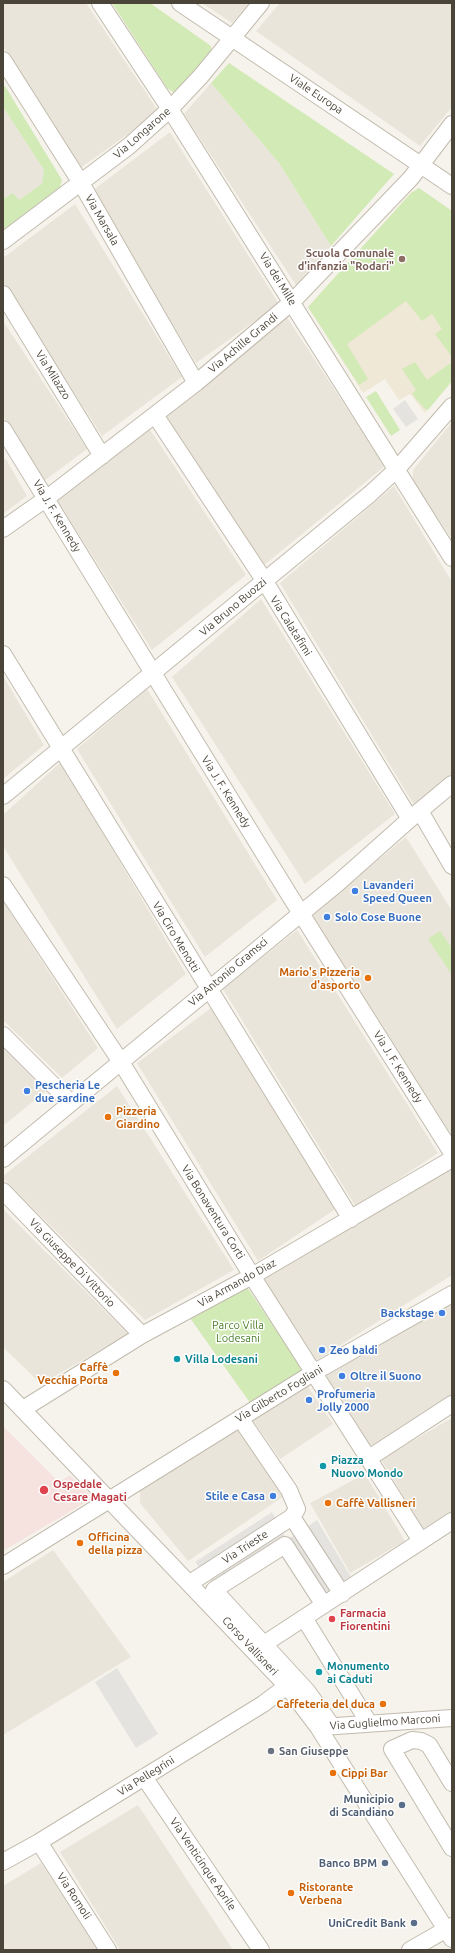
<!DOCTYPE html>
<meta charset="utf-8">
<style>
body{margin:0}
#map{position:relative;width:455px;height:1953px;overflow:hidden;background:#f6f3ec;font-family:Ubuntu,sans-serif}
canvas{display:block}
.frame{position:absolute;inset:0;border:4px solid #4b4439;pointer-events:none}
</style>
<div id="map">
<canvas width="455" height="1953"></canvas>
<div class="frame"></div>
</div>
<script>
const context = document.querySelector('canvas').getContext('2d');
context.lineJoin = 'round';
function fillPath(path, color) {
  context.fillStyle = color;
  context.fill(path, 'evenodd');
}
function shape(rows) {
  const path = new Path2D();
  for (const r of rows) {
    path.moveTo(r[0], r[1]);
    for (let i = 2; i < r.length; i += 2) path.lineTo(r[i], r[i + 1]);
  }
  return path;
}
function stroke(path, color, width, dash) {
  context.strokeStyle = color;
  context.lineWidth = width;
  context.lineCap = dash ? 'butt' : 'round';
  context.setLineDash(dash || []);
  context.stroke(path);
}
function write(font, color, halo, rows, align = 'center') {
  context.font = font + ' Ubuntu,sans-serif';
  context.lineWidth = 3;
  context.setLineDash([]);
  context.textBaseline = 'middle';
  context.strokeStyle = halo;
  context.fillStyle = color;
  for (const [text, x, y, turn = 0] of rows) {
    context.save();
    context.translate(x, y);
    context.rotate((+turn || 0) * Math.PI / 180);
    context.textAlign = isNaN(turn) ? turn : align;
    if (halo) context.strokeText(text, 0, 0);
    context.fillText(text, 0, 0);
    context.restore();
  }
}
fillPath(shape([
 [3,3,86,3,159,112,79,169,3,46],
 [202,3,250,3,232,23],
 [280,3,452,3,452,107,420,146,256,31],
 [211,83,279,163,331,246,296,285,184,114],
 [3,107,44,170,43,184,19,200,3,200],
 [170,132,279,304,196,363,92,191],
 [75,204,182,377,102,436,3,282,3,258],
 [286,316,385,466,263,566,164,416],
 [3,321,87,449,44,481,3,416],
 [452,422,452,539,413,481,413,470],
 [149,428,246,575,152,650,57,500],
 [6,459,27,496,3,514,3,461],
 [394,486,452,582,452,773,414,805,280,583],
 [261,599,395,814,305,884,172,677],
 [3,676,44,745,3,779],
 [147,689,277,900,205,957,77,749],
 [61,762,186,974,117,1029,3,846,3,815],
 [406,837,452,911,452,1138,309,917],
 [3,901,98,1048,62,1078,3,1020],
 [297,930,438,1153,356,1207,223,989],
 [211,1008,337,1208,258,1261,137,1063],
 [3,1048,46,1091,3,1126],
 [117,1086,234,1270,145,1320,3,1178,3,1176],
 [450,1170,452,1172,452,1275,315,1361,262,1279],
 [3,1209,128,1334,41,1384,3,1347],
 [452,1303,452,1396,370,1449,324,1377],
 [305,1382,333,1424,280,1459,250,1416],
 [452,1418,452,1511,423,1529,381,1459],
 [241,1427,287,1494,188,1561,140,1503,140,1491],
 [365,1474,405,1541,350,1573,310,1503],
 [53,1550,131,1657,3,1735,3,1582],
 [138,1805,233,1950,120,1950,60,1852],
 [41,1863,98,1950,3,1950,3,1886]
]), '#eae5da');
fillPath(shape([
 [419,188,452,211,452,381,425,413,410,394,399,400,385,379,363,393,308,307,411,193]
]), '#efe8d6');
fillPath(shape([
 [3,1426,59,1482,70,1475,93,1498,3,1551]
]), '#f6e3e0');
fillPath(shape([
 [112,3,150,3,211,46,211,52,179,93,173,92,167,88],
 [229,63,394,174,331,246,279,163,211,83],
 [5,86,62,180,60,187,3,230,3,199,13,193,19,200,42,184,44,170,3,107,3,87],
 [419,188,452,211,452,357,435,334,442,329,432,314,422,321,406,301,347,344,368,379,359,385,308,307,411,193],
 [415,362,427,380,452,362,452,381,428,410,424,408,412,394,416,390,402,369],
 [376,391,400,430,391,436,366,397],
 [440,931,452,948,452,975,428,939],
 [247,1287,306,1374,253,1407,190,1318]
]), '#d2eab5');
fillPath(shape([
 [405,400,418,419,406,427,393,409],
 [272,1512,287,1540,317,1520,354,1582,326,1599,287,1541,216,1587,195,1562],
 [117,1668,158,1734,136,1748,95,1682]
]), '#e5e3e0');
const minor = shape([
 [100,3,170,109,452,558],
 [180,3,452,186],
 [3,60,81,183,196,383],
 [3,241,129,146,170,109,201,76,261,3],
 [3,294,102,456],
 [155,415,264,580,410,819],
 [3,429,290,896,452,1153],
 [3,529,47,498,196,383,292,302,411,178,452,124],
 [3,654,351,1219],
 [3,796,370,494,397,469,452,406],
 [420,811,452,866],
 [3,885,121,1062,252,1276,421,1541],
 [3,1035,71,1103],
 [3,1159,338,883,410,819,452,784],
 [3,1191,142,1335],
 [3,1389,287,1686,318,1727,452,1939],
 [23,1409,142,1335,252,1276,452,1159],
 [369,1458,452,1404],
 [292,1517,342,1594],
 [3,1566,313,1373,452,1294],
 [190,1583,292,1517,297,1509,289,1490,240,1418],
 [324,1605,285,1545,214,1590,307,1691,332,1726],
 [304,1618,369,1723],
 [264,1644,452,1521],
 [322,1727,452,1718],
 [144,1777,261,1950],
 [452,1783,429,1745,421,1741,412,1740,392,1749,452,1848],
 [39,1842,108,1950],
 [3,1862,39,1842,263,1704,287,1686],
 [410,1950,452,1926]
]);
stroke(minor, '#c2bbae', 18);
stroke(minor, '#fff', 16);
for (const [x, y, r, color] of [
 [402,259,4,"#8d6e63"],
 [355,891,4,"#3f7fe0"],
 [327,917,4,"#3f7fe0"],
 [368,978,4,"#e8710a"],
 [27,1091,4,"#3f7fe0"],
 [108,1117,4,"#e8710a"],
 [442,1313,4,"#3f7fe0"],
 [322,1350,4,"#3f7fe0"],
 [177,1359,4,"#0f9aa8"],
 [116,1373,4,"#e8710a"],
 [342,1376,4,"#3f7fe0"],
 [309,1400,4,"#3f7fe0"],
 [323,1466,4,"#0f9aa8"],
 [44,1490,5,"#e0444e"],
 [273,1496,4,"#3f7fe0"],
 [328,1503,4,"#e8710a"],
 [80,1543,4,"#e8710a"],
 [332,1619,4,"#e0444e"],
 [319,1672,4,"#0f9aa8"],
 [383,1704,4,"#e8710a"],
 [271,1751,4,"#6b7280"],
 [333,1773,4,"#e8710a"],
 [402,1805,4,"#5c6f8a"],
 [385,1863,4,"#5c6f8a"],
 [291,1893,4,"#e8710a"],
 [414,1923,4,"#5c6f8a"]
]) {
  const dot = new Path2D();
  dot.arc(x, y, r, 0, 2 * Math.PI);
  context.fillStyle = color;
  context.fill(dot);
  stroke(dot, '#fff', 1.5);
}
write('11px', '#4b4439', '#fff', [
 ["Viale Europa",316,94,34],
 ["Via Longarone",142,133,-41],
 ["Via Marsala",102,220,60],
 ["Via dei Mille",278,279,58],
 ["Via Achille Grandi",243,343,-40],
 ["Via Milazzo",53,375,58],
 ["Via J. F. Kennedy",57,516,59],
 ["Via Bruno Buozzi",233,607,-40],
 ["Via Calatafimi",291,626,58],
 ["Via J. F. Kennedy",226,792,58],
 ["Via Ciro Menotti",176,937,59],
 ["Via Antonio Gramsci",228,972,-40],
 ["Via J. F. Kennedy",398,1067,58],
 ["Via Bonaventura Corti",213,1212,58],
 ["Via Giuseppe Di Vittorio",72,1263,46],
 ["Via Armando Diaz",237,1283,-29],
 ["Via Gilberto Fogliani",279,1394,-31],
 ["Via Trieste",245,1547,-33],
 ["Corso Vallisneri",250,1646,47],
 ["Via Guglielmo Marconi",385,1722,-4],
 ["Via Pellegrini",146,1776,-32],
 ["Via Venticinque Aprile",203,1864,56],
 ["Via Romoli",74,1896,57]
]);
write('bold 11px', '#785e54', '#fff', [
 ["Scuola Comunale",394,253],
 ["d'infanzia \"Rodari\"",394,266]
], 'right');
write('bold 11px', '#366cbe', '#fff', [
 ["Lavanderi",363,885],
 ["Speed Queen",363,898],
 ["Solo Cose Buone",335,917],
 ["Pescheria Le",35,1085],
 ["due sardine",35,1098],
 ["Backstage",434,1313,"right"],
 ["Zeo baldi",330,1350],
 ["Oltre il Suono",350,1376],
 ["Profumeria",317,1394],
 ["Jolly 2000",317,1407],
 ["Stile e Casa",265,1496,"right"]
], 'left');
write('bold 11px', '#c56008', '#fff', [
 ["Mario's Pizzeria",360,972,"right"],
 ["d'asporto",360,985,"right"],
 ["Pizzeria",116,1111],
 ["Giardino",116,1124],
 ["Caffè",108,1367,"right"],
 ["Vecchia Porta",108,1380,"right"],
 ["Caffè Vallisneri",336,1503],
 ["Officina",88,1537],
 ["della pizza",88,1550],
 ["Caffeteria del duca",375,1704,"right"],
 ["Cippi Bar",341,1773],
 ["Ristorante",299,1887],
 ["Verbena",299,1900]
], 'left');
write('11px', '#4a7f2a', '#fff', [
 ["Parco Villa",238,1325],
 ["Lodesani",238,1338]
]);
write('bold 11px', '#0d838f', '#fff', [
 ["Villa Lodesani",185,1359],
 ["Piazza",331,1460],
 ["Nuovo Mondo",331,1473],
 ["Monumento",327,1666],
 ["ai Caduti",327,1679]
], 'left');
write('bold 11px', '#be3a42', '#fff', [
 ["Ospedale",53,1484],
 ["Cesare Magati",53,1497],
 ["Farmacia",340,1613],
 ["Fiorentini",340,1626]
], 'left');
write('bold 11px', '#5b616d', '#fff', [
 ["San Giuseppe",279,1751]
], 'left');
write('bold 11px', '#4e5e75', '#fff', [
 ["Municipio",394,1799],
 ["di Scandiano",394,1812],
 ["Banco BPM",377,1863],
 ["UniCredit Bank",406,1923]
], 'right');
</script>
